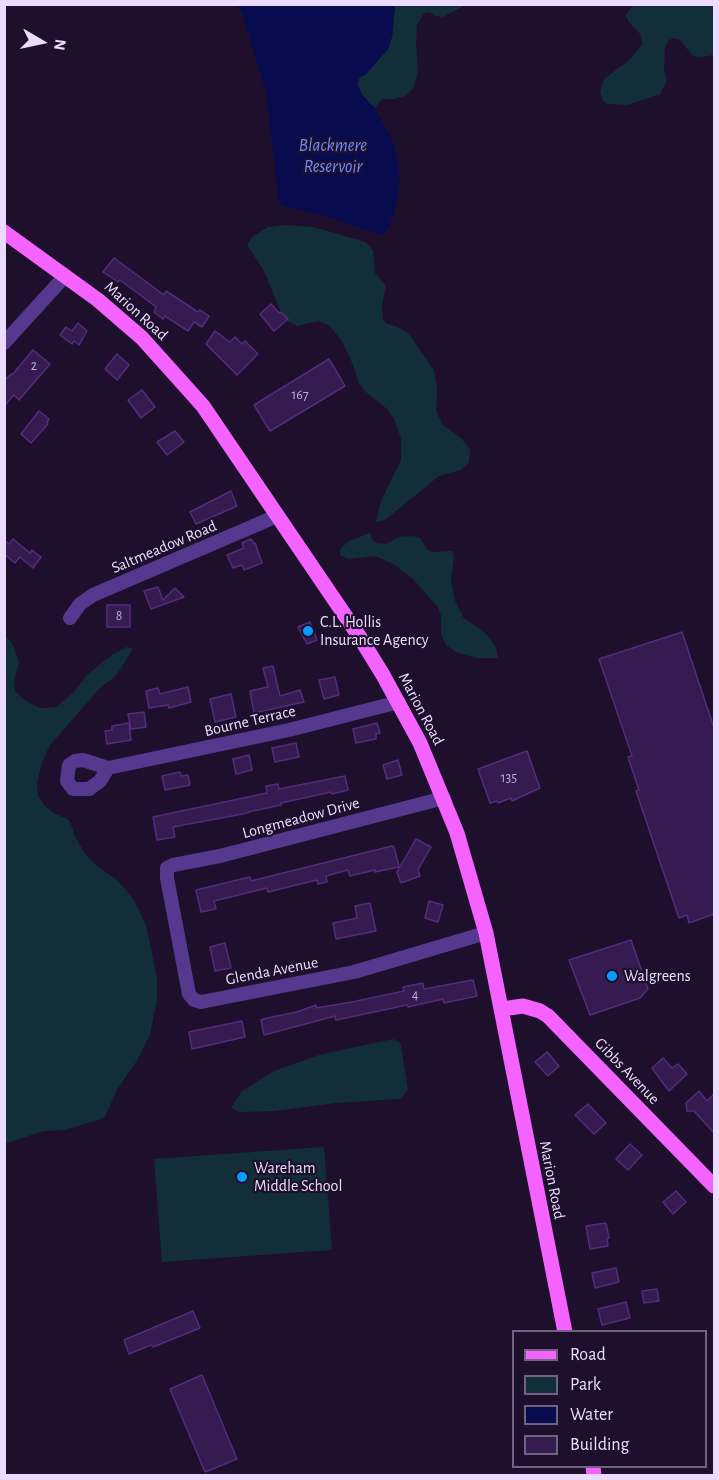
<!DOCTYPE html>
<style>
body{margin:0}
#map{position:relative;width:719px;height:1480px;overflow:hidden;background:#1e102d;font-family:"Alegreya Sans",sans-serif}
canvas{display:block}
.frame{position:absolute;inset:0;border:6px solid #ebdcff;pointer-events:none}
.legend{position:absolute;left:512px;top:1330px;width:195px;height:138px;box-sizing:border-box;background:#1e102d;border:2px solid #706281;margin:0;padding:8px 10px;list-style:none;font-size:18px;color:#ebdcff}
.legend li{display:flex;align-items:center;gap:12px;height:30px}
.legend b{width:30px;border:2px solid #706281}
.north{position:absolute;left:12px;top:12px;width:60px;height:60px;-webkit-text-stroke:4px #1e102d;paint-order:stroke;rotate:99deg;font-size:16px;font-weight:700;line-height:24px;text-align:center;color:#ebdcff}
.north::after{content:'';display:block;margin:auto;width:21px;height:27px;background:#ebdcff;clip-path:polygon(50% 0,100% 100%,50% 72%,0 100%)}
</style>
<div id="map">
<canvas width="719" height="1480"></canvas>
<div class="frame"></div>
<ul class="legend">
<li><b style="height:8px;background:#f463ff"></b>Road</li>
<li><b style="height:16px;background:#122e38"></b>Park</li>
<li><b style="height:16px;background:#080c4e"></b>Water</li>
<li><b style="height:16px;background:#351b4f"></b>Building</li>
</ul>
<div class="north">N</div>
</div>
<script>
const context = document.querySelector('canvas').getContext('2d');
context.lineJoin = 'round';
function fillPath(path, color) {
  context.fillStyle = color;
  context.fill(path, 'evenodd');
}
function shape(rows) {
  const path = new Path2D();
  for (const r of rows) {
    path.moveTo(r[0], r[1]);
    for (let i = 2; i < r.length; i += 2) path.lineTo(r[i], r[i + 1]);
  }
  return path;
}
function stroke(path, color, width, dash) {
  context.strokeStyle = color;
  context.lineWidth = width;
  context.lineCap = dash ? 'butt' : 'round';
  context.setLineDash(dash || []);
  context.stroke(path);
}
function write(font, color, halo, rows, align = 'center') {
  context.font = font + ' "Alegreya Sans",sans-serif';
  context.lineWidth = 4.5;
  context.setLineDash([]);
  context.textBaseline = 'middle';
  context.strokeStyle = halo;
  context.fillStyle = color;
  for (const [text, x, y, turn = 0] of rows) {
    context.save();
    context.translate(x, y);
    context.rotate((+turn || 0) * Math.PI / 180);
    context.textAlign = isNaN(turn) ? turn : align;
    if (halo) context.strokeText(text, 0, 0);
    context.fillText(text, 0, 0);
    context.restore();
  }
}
fillPath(shape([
 [634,4,714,5,714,55,700,57,693,56,680,40,674,38,669,40,665,48,664,70,667,81,660,94,628,105,607,104,602,99,600,91,604,79,628,61,642,45,641,35,628,21,626,14],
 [395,5,466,5,443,17,435,16,430,12,424,13,417,25,416,43,418,72,413,89,405,96,394,99,382,99,375,108,363,96,357,84,360,77,365,75,388,49,392,37],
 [285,225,313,227,366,242,373,251,375,273,386,286,382,305,383,320,387,324,396,326,408,333,434,370,437,388,436,411,443,425,461,438,470,449,469,462,461,470,439,476,385,520,376,522,381,501,401,460,401,439,395,421,387,409,367,393,359,383,353,365,343,343,330,326,318,321,297,326,287,321,279,307,263,269,247,245,252,237,268,227],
 [370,533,372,540,376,543,386,544,399,537,413,536,420,538,427,549,433,552,452,551,454,556,451,579,455,601,463,617,486,634,496,647,498,658,477,658,456,652,446,645,441,634,441,615,438,607,413,579,393,564,375,556,348,559,340,555,340,549,349,541],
 [4,635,12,643,19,662,14,681,15,691,23,699,40,708,57,707,75,691,87,675,113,654,127,647,133,649,116,676,101,687,50,745,42,762,37,784,38,796,44,805,55,814,66,818,70,822,76,838,85,854,97,866,117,880,134,900,146,925,157,978,157,1000,150,1034,136,1062,118,1088,104,1118,65,1130,44,1131,7,1143,4,1143],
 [393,1039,399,1042,401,1046,408,1090,400,1099,336,1103,275,1111,240,1112,231,1108,242,1091,274,1071,319,1055],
 [324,1147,332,1250,162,1262,154,1159]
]), '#122e38');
fillPath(shape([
 [236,5,395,5,392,37,388,49,365,75,360,77,357,84,363,96,375,108,393,142,399,168,400,181,395,212,386,233,382,235,321,215,283,206,279,203,266,92,242,13]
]), '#080c4e');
const building = shape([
 [114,258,164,295,166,291,198,312,200,310,209,316,202,327,194,322,188,331,165,316,163,319,154,312,156,308,155,306,120,280,118,282,103,272,114,258],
 [271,304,279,313,281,312,288,319,274,331,260,314,271,304],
 [78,323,87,331,79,345,74,341,72,344,60,335,66,327,72,331,78,323],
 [215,331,230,342,235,337,242,344,245,341,258,354,237,375,206,344,215,331],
 [33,350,50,364,19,400,14,395,4,406,4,381,11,374,12,375,33,350],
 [117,354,129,365,117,380,105,369,117,354],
 [329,359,345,386,270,431,254,405,329,359],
 [142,390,155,407,141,418,128,400,142,390],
 [39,411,49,419,47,422,48,424,31,443,21,434,39,411],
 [175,431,184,442,167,455,157,442,175,431],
 [231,491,237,506,196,524,190,512,231,491],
 [13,539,30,553,32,550,41,557,33,568,20,557,15,563,4,554,4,540,9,544,13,539],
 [251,539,254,544,255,543,262,563,244,570,242,565,233,568,227,555,244,548,242,543,251,539],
 [158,587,163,600,175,588,184,597,151,609,144,591,158,587],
 [107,605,130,605,130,627,107,627,107,605],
 [310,622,317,640,307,644,298,627,310,622],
 [682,632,714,728,714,914,689,923,687,915,679,918,636,791,639,790,628,757,632,756,599,659,682,632],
 [273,666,280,696,300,690,304,702,254,713,250,691,268,687,263,668,273,666],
 [335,677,339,695,324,699,319,680,335,677],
 [188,687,191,702,169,708,168,705,149,708,146,691,158,688,160,694,188,687],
 [231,694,236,717,215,722,210,699,231,694],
 [144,712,146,727,131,729,128,714,144,712],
 [129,723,131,740,107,744,105,731,112,730,112,726,129,723],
 [377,723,380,733,376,734,376,739,356,743,353,729,377,723],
 [296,743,299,757,275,762,272,748,296,743],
 [527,751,540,788,512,801,511,798,498,803,497,801,490,803,478,769,527,751],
 [249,755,252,770,236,774,233,759,249,755],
 [398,760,402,775,387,779,383,765,398,760],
 [180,772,181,776,188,775,190,785,165,790,162,776,180,772],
 [345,776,348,790,332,794,331,792,281,803,281,805,248,812,248,813,173,827,175,837,157,840,153,817,267,793,266,786,278,784,279,789,345,776],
 [416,839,431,847,418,870,420,876,401,883,397,872,416,839],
 [392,846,394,847,399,867,375,872,375,870,350,876,348,870,326,876,327,882,318,884,317,880,268,892,267,888,214,901,216,909,201,912,196,890,250,877,251,881,392,846],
 [429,901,443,905,438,922,425,918,429,901],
 [370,903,376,931,336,939,333,923,357,918,355,906,370,903],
 [631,940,648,989,640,998,590,1015,569,960,631,940],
 [225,943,231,968,215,971,210,947,225,943],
 [473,980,477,996,444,1003,443,999,408,1007,407,1005,336,1020,335,1016,264,1035,261,1020,267,1018,297,1012,316,1005,316,1008,352,1002,404,991,403,987,423,983,424,989,473,980],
 [242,1021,245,1037,192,1049,189,1032,242,1021],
 [547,1052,559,1066,548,1076,535,1062,547,1052],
 [663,1058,672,1068,678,1064,687,1074,669,1091,652,1068,663,1058],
 [699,1091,707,1101,714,1094,714,1133,694,1111,687,1111,686,1103,699,1091],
 [588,1104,606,1123,594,1134,575,1115,588,1104],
 [630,1144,642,1155,628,1170,616,1159,630,1144],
 [676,1191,686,1202,673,1214,663,1202,676,1191],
 [606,1223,609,1238,607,1239,608,1246,590,1249,586,1226,606,1223],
 [616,1268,619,1282,595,1288,592,1273,616,1268],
 [657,1289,659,1301,644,1303,642,1291,657,1289],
 [626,1302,630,1318,602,1325,598,1309,626,1302],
 [193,1311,200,1328,153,1347,151,1345,129,1354,124,1340,193,1311],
 [202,1375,237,1459,205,1472,170,1389,202,1375]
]);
fillPath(building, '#351b4f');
stroke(building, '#542b7d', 1.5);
stroke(shape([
 [4,343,65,276],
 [70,618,80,604,93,595,277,516],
 [108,768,100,781,89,789,73,789,67,781,69,765,75,761,83,760,108,768,289,730,399,702],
 [444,798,220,856,173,865,167,868,167,878,189,994,194,1000,201,1002,354,972,486,933]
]), '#56388f', 14);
stroke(shape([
 [4,232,98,300,142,338,203,406,359,636,383,675,420,743,457,833,486,933,565,1332],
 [502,1009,523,1006,540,1011,548,1016,714,1186],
 [593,1466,594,1476]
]), '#f463ff', 15);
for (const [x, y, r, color] of [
 [308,631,6,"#089cff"],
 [612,976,6,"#089cff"],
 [242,1177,6,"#089cff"]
]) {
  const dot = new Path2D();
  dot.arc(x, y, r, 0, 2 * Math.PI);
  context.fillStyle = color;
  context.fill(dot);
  stroke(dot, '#1e102d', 2);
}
write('14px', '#beacd3', null, [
 ["2",34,366],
 ["167",300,395],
 ["8",119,616],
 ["135",509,778],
 ["4",415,995]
]);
write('16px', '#ebdcff', '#1e102d', [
 ["Marion Road",136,311,42],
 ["Saltmeadow Road",164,547,-23],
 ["Marion Road",421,709,62],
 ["Bourne Terrace",250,721,-13],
 ["Longmeadow Drive",301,818,-15],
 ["Glenda Avenue",272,971,-11],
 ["Gibbs Avenue",627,1071,46],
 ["Marion Road",552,1180,79]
]);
write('16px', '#ebdcff', '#1e102d', [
 ["C.L. Hollis",320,622],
 ["Insurance Agency",320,640],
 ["Walgreens",624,976],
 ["Wareham",254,1168],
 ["Middle School",254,1186]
], 'left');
write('italic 18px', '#6a8dff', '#1e102d', [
 ["Blackmere",333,146],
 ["Reservoir",333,167]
]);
</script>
